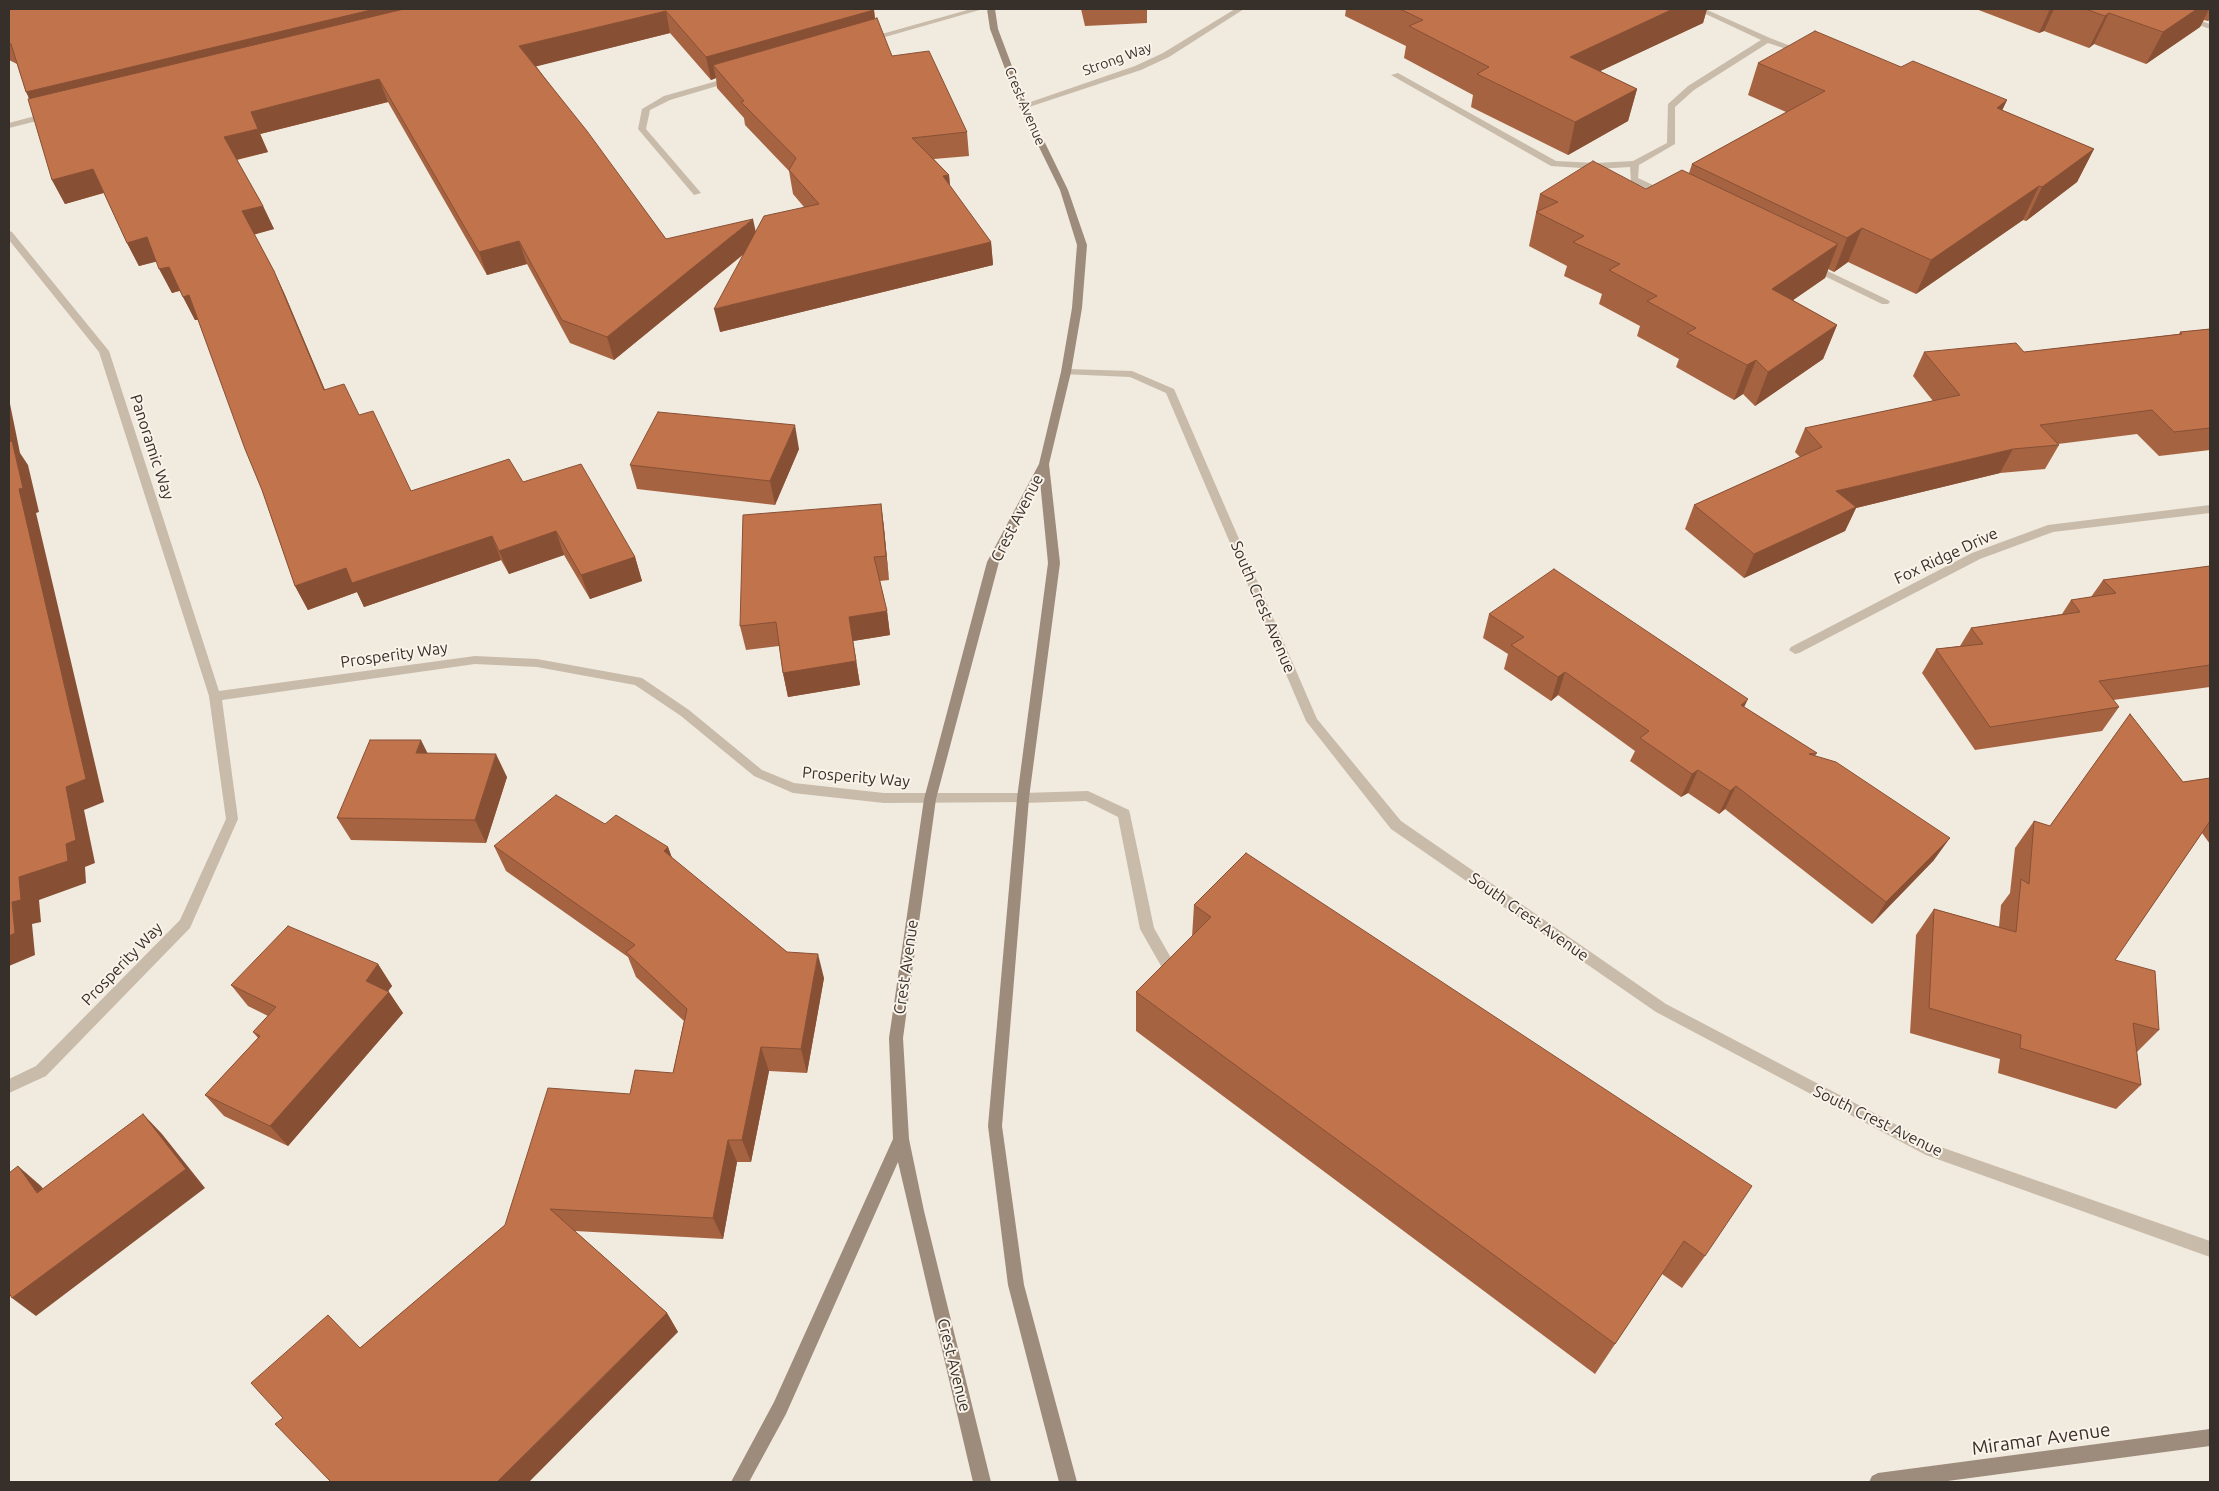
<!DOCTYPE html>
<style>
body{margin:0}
#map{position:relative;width:2219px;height:1491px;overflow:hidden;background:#f1eade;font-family:Ubuntu,sans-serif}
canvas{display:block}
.frame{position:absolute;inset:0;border:10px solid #372f29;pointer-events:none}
</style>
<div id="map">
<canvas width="2219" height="1491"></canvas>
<div class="frame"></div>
</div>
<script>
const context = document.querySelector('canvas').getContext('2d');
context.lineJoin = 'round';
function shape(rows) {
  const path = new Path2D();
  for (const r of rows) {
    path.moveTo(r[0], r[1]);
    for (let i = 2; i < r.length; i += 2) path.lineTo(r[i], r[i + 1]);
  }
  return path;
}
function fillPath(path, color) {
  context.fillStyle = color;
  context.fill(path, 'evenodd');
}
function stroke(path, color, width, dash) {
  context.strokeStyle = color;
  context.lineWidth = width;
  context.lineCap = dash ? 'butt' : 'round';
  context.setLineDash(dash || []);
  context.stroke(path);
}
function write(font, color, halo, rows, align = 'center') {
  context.font = font + ' Ubuntu,sans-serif';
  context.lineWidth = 4;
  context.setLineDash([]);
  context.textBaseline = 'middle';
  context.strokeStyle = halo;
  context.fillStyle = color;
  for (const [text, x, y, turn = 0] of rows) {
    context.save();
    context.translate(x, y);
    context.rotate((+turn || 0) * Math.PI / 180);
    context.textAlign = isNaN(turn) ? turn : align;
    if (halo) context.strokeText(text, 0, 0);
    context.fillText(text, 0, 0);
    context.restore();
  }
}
fillPath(shape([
 [971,9,983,9,871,41,864,39,971,9],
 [1695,9,1705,9,1770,38,1806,52,1802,54,1768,43,1694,90,1675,107,1675,144,1639,165,1638,178,1668,192,1669,194,1665,197,1631,181,1630,167,1596,169,1551,166,1391,75,1398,73,1556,161,1596,163,1633,161,1667,143,1668,104,1688,86,1761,40,1695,9],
 [2155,9,2166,9,2210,24,2210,29,2155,9],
 [731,77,735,79,734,81,670,100,650,110,646,129,701,193,694,195,638,129,642,109,664,96,731,77],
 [1811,263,1888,300,1890,302,1888,304,1882,304,1808,268,1808,264,1811,263],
 [1066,369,1132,371,1174,389,1317,719,1401,821,1666,1004,1935,1145,2210,1241,2210,1257,1926,1155,1656,1012,1391,829,1306,721,1166,393,1130,377,1062,374,1062,370,1066,369],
 [1088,791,1129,810,1130,814,1154,928,1179,972,1181,976,1179,980,1174,982,1169,980,1140,929,1118,817,1086,801,1023,803,1018,802,1017,798,1018,794,1023,793,1088,791]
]), '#c9bbaa');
fillPath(shape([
 [1235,9,1244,9,1169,57,1141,70,1026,108,1019,106,1135,66,1163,53,1235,9],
 [50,112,54,115,53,117,9,128,9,123,50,112],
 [9,231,12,232,109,351,219,691,475,656,537,659,642,678,689,710,762,770,794,783,884,793,1023,793,1028,794,1029,798,1028,802,884,803,793,793,754,776,681,716,635,685,537,667,475,664,222,700,238,819,190,928,46,1076,9,1093,9,1079,36,1066,180,920,226,819,209,696,99,352,9,240,9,231],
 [2210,505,2210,513,2053,532,1980,559,1799,653,1795,654,1789,650,1791,647,1972,553,2048,525,2210,505]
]), '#c9bbaa');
fillPath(shape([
 [987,9,995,9,998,29,1027,106,1068,190,1087,245,1082,308,1071,372,1049,464,1060,563,1029,798,1002,1126,1024,1285,1077,1482,1059,1482,1008,1285,988,1126,1017,798,1048,563,1040,481,999,562,936,799,903,1038,909,1139,924,1211,991,1482,973,1482,898,1162,786,1414,749,1482,731,1482,774,1402,893,1139,889,1038,924,799,987,562,1039,464,1061,372,1072,308,1077,245,1060,190,1019,106,990,29,987,9],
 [2210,1429,2210,1446,1940,1482,1869,1482,1872,1476,1878,1473,2210,1429]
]), '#9d8b7b');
fillPath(shape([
 [9,9,874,10,875,18,892,56,967,132,969,156,934,159,949,175,950,186,991,242,993,265,720,332,744,254,614,360,570,343,527,264,487,275,388,102,260,134,268,152,237,160,263,206,274,229,254,234,274,271,285,295,325,390,359,415,411,491,523,482,635,557,642,581,590,599,564,555,509,574,501,560,364,607,357,592,308,610,295,586,262,490,198,320,195,320,180,291,172,293,156,261,139,266,127,243,104,193,65,204,52,180,29,99,17,64,9,60],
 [670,33,711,80,716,78,717,88,744,118,745,125,789,171,793,194,804,207,756,232,666,239,536,66],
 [1081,9,1147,9,1147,23,1085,26],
 [1346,9,1707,9,1703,23,1600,71,1637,89,1628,121,1568,155,1471,107,1473,95,1404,58,1406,46,1345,16],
 [1976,9,2210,9,2210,20,2208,21,2204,20,2200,27,2146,64,2094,44,2089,48,2044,31,2039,33],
 [1758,63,1901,67,2007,100,2002,110,2094,149,2077,182,2026,221,2023,220,1916,294,1848,262,1834,272,1828,269,1825,278,1793,300,1837,325,1823,359,1755,406,1743,394,1734,400,1676,367,1679,359,1637,336,1640,326,1599,304,1602,294,1564,276,1567,266,1529,246,1540,194,1646,189,1689,173,1692,164,1786,112,1748,95],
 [2210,329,2210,450,2159,456,2137,434,2058,444,2059,445,2045,469,2000,473,1856,508,1845,531,1744,578,1685,529,1694,505,1800,457,1795,452,1805,428,1933,401,1913,376,1924,352,2024,352,2179,334,2180,332],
 [799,449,775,505,637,489,630,465],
 [881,504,884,528,889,580,880,581,887,611,890,635,853,641,860,685,788,697,783,673,779,646,746,650,740,626],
 [2210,566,2210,687,2113,700,2119,707,2102,731,1975,750,1922,673,1936,649,1960,646,1971,628,2062,614,2071,600,2091,597,2103,580],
 [1489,614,1744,707,1817,753,1815,756,1934,860,1872,924,1725,809,1719,814,1688,793,1681,797,1630,761,1635,751,1558,695,1551,701,1504,669,1508,654,1483,638],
 [2130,714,2183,782,2210,778,2210,844,2202,833,2115,960,2159,1030,2137,1052,2141,1085,2116,1109,1998,1073,2000,1059,1910,1033,1916,935,1934,909,1999,927,2001,905,2010,893,2015,848,2034,821,2050,826],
 [427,753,507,777,486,843,351,840,337,818],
 [494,846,668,847,672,858,787,952,824,978,807,1073,769,1071,751,1162,737,1162,723,1239,575,1231,667,1313,678,1332,283,1418,360,1348,505,1225,630,1094,673,1073,684,1021,636,977,628,957,506,871],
 [1246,853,1705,1256,1682,1288,1662,1274,1595,1374,1136,1031,1136,992,1192,937,1194,905],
 [378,964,392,986,388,991,403,1013,288,1146,224,1116,205,1095,258,1038,253,1032,268,1016,248,1006,231,985]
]), '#a66341');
fillPath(shape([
 [375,9,474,9,38,115,26,92],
 [1673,9,1707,9,1703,23,1562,89,1570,57],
 [2050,9,2054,9,2044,31,2039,33],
 [2197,9,2209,9,2200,27,2146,64,2163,32],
 [874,10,876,32,713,65,716,78,711,80,706,57],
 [666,11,670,33,526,69,519,46],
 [2109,13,2094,44,2089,48,2105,16],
 [379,79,388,102,260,134,251,112],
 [1637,89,1628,121,1568,155,1575,122],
 [2007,100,1992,132,1997,108],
 [258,129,268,152,234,160,224,137],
 [2094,149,2077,182,2026,221,2042,187],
 [93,169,106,192,65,204,52,180],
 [949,175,951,198,943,176],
 [2039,186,2023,220,1916,294,1931,260],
 [263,206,274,229,253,235,242,211],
 [753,219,758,242,614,360,607,337],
 [1862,228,1848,262,1834,272,1847,238],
 [147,237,159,261,139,266,127,243],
 [519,241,527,264,487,275,479,252],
 [991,242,993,265,720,332,714,309],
 [1838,244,1825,278,1760,323,1772,289],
 [169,267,181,290,172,293,159,269],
 [274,271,285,295,335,414,324,390],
 [189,295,201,319,195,320,183,297],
 [1837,325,1823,359,1755,406,1768,372],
 [1756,360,1743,394,1734,400,1747,365],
 [9,399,20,453,28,465,39,512,36,513,104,802,84,810,95,863,85,867,86,883,39,900,41,922,32,924,35,955,9,966,9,936,12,902,19,877,66,844,66,787,9,445],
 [795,425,799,449,775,505,770,481],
 [2013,449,2000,473,1856,508,1845,531,1744,578,1754,554,1836,491],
 [881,504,884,528,889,580,886,556],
 [556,531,564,555,509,574,499,551],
 [492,536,501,560,364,607,357,592,308,610,295,586,346,568],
 [635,557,642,581,590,599,581,575],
 [887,611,890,635,853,641,860,685,788,697,783,673,849,617],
 [1565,672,1558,695,1551,701,1558,677],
 [1748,699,1737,722,1741,705],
 [421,740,433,764,416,753],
 [496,754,507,777,486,843,475,820],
 [1698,770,1688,793,1681,797,1692,774],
 [1736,786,1725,809,1719,814,1730,791],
 [1950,838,1934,860,1872,924,1886,902],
 [668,847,677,872,664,851],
 [818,954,824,978,807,1073,801,1049],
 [378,964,392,986,383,998,389,992,403,1013,288,1146,270,1126,366,981],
 [761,1047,769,1071,751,1162,742,1140],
 [143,1114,162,1134,205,1188,36,1316,12,1298],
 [728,1140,737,1162,723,1239,713,1218],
 [18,1166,41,1186,60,1212,37,1193],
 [667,1313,678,1332,529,1482,497,1482]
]), '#875035');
const building = shape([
 [9,9,375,9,26,92,11,44,9,43,9,9],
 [404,9,873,9,874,10,706,57,666,11,519,46,587,131,666,239,753,219,607,337,562,320,519,241,479,252,379,79,251,112,258,129,224,137,263,206,242,211,274,271,324,390,344,384,359,415,373,411,411,491,509,459,523,482,581,464,635,557,581,575,556,531,499,551,492,536,352,583,346,568,295,586,262,490,245,449,189,295,183,297,169,267,159,269,147,237,127,243,93,169,52,180,28,99,404,9],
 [1400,9,1673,9,1570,57,1637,89,1575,122,1477,74,1489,67,1409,26,1423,20,1400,9],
 [2085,9,2197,9,2163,32,2109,13,2105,16,2085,9],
 [877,18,892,56,929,51,967,132,912,138,949,175,943,176,991,242,714,309,764,216,819,204,789,170,796,158,741,102,744,101,713,65,877,18],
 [1815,31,1901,67,1913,61,2007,100,1997,108,2094,149,2042,187,2039,186,1931,260,1862,228,1847,238,1692,164,1825,91,1758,63,1815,31],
 [1593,161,1646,189,1682,170,1838,244,1772,289,1837,325,1768,372,1756,360,1747,365,1687,333,1696,328,1647,301,1657,296,1609,270,1620,264,1573,242,1584,236,1536,212,1558,202,1540,194,1593,161],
 [2210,329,2210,428,2174,432,2152,410,2040,425,2059,445,2013,449,1836,491,1856,507,1754,554,1694,505,1822,447,1805,428,1960,395,1924,352,2016,343,2024,352,2182,334,2180,332,2210,329],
 [658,412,795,425,770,481,630,465,658,412],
 [12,441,23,488,19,489,86,779,66,787,76,840,66,844,68,861,19,877,21,900,12,902,15,933,9,936,9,442,12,441],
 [881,504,886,556,874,557,887,611,849,617,856,661,783,673,776,622,740,626,743,515,881,504],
 [2210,566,2210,665,2099,681,2119,707,1990,727,1936,649,1983,644,1971,628,2080,612,2071,600,2116,593,2103,580,2210,566],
 [1554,569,1748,699,1741,705,1817,753,1809,754,1836,762,1950,838,1886,902,1736,786,1730,791,1698,770,1692,774,1640,738,1649,731,1565,672,1558,677,1511,645,1524,637,1489,614,1554,569],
 [2130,714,2183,782,2210,778,2210,821,2115,960,2155,971,2159,1030,2133,1023,2141,1085,2020,1048,2021,1035,1929,1008,1934,909,2016,932,2021,879,2029,884,2034,821,2050,826,2130,714],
 [370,740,421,740,416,753,496,754,475,820,337,818,370,740],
 [556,795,605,824,616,815,668,847,664,851,787,952,818,954,801,1049,761,1047,742,1140,728,1140,713,1218,550,1209,667,1313,497,1482,331,1482,275,1424,283,1418,251,1383,328,1315,360,1348,505,1225,548,1088,630,1094,635,1070,673,1073,687,1009,626,952,635,945,494,846,556,795],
 [1246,853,1752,1186,1705,1256,1684,1241,1615,1344,1136,992,1211,917,1194,905,1246,853],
 [288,926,378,964,366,981,389,992,270,1126,205,1095,260,1036,253,1032,276,1007,231,985,288,926],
 [143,1114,186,1169,12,1298,9,1293,9,1173,18,1166,37,1193,143,1114]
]);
fillPath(building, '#c1734c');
stroke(building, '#875035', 1);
write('14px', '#372f29', '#f9f3ea', [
 ["Strong Way",1117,59,-20],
 ["Crest Avenue",1025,106,67]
]);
write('16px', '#372f29', '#f9f3ea', [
 ["Panoramic Way",152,447,72],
 ["Crest Avenue",1017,518,-63],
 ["Fox Ridge Drive",1946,556,-25],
 ["South Crest Avenue",1263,607,67],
 ["Prosperity Way",394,655,-8],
 ["Prosperity Way",856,777,5],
 ["South Crest Avenue",1529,917,35],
 ["Prosperity Way",122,964,-46],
 ["Crest Avenue",906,967,-82],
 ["South Crest Avenue",1878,1121,26],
 ["Crest Avenue",954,1365,76]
]);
write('19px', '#372f29', '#f9f3ea', [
 ["Miramar Avenue",2041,1439,-8]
]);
</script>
